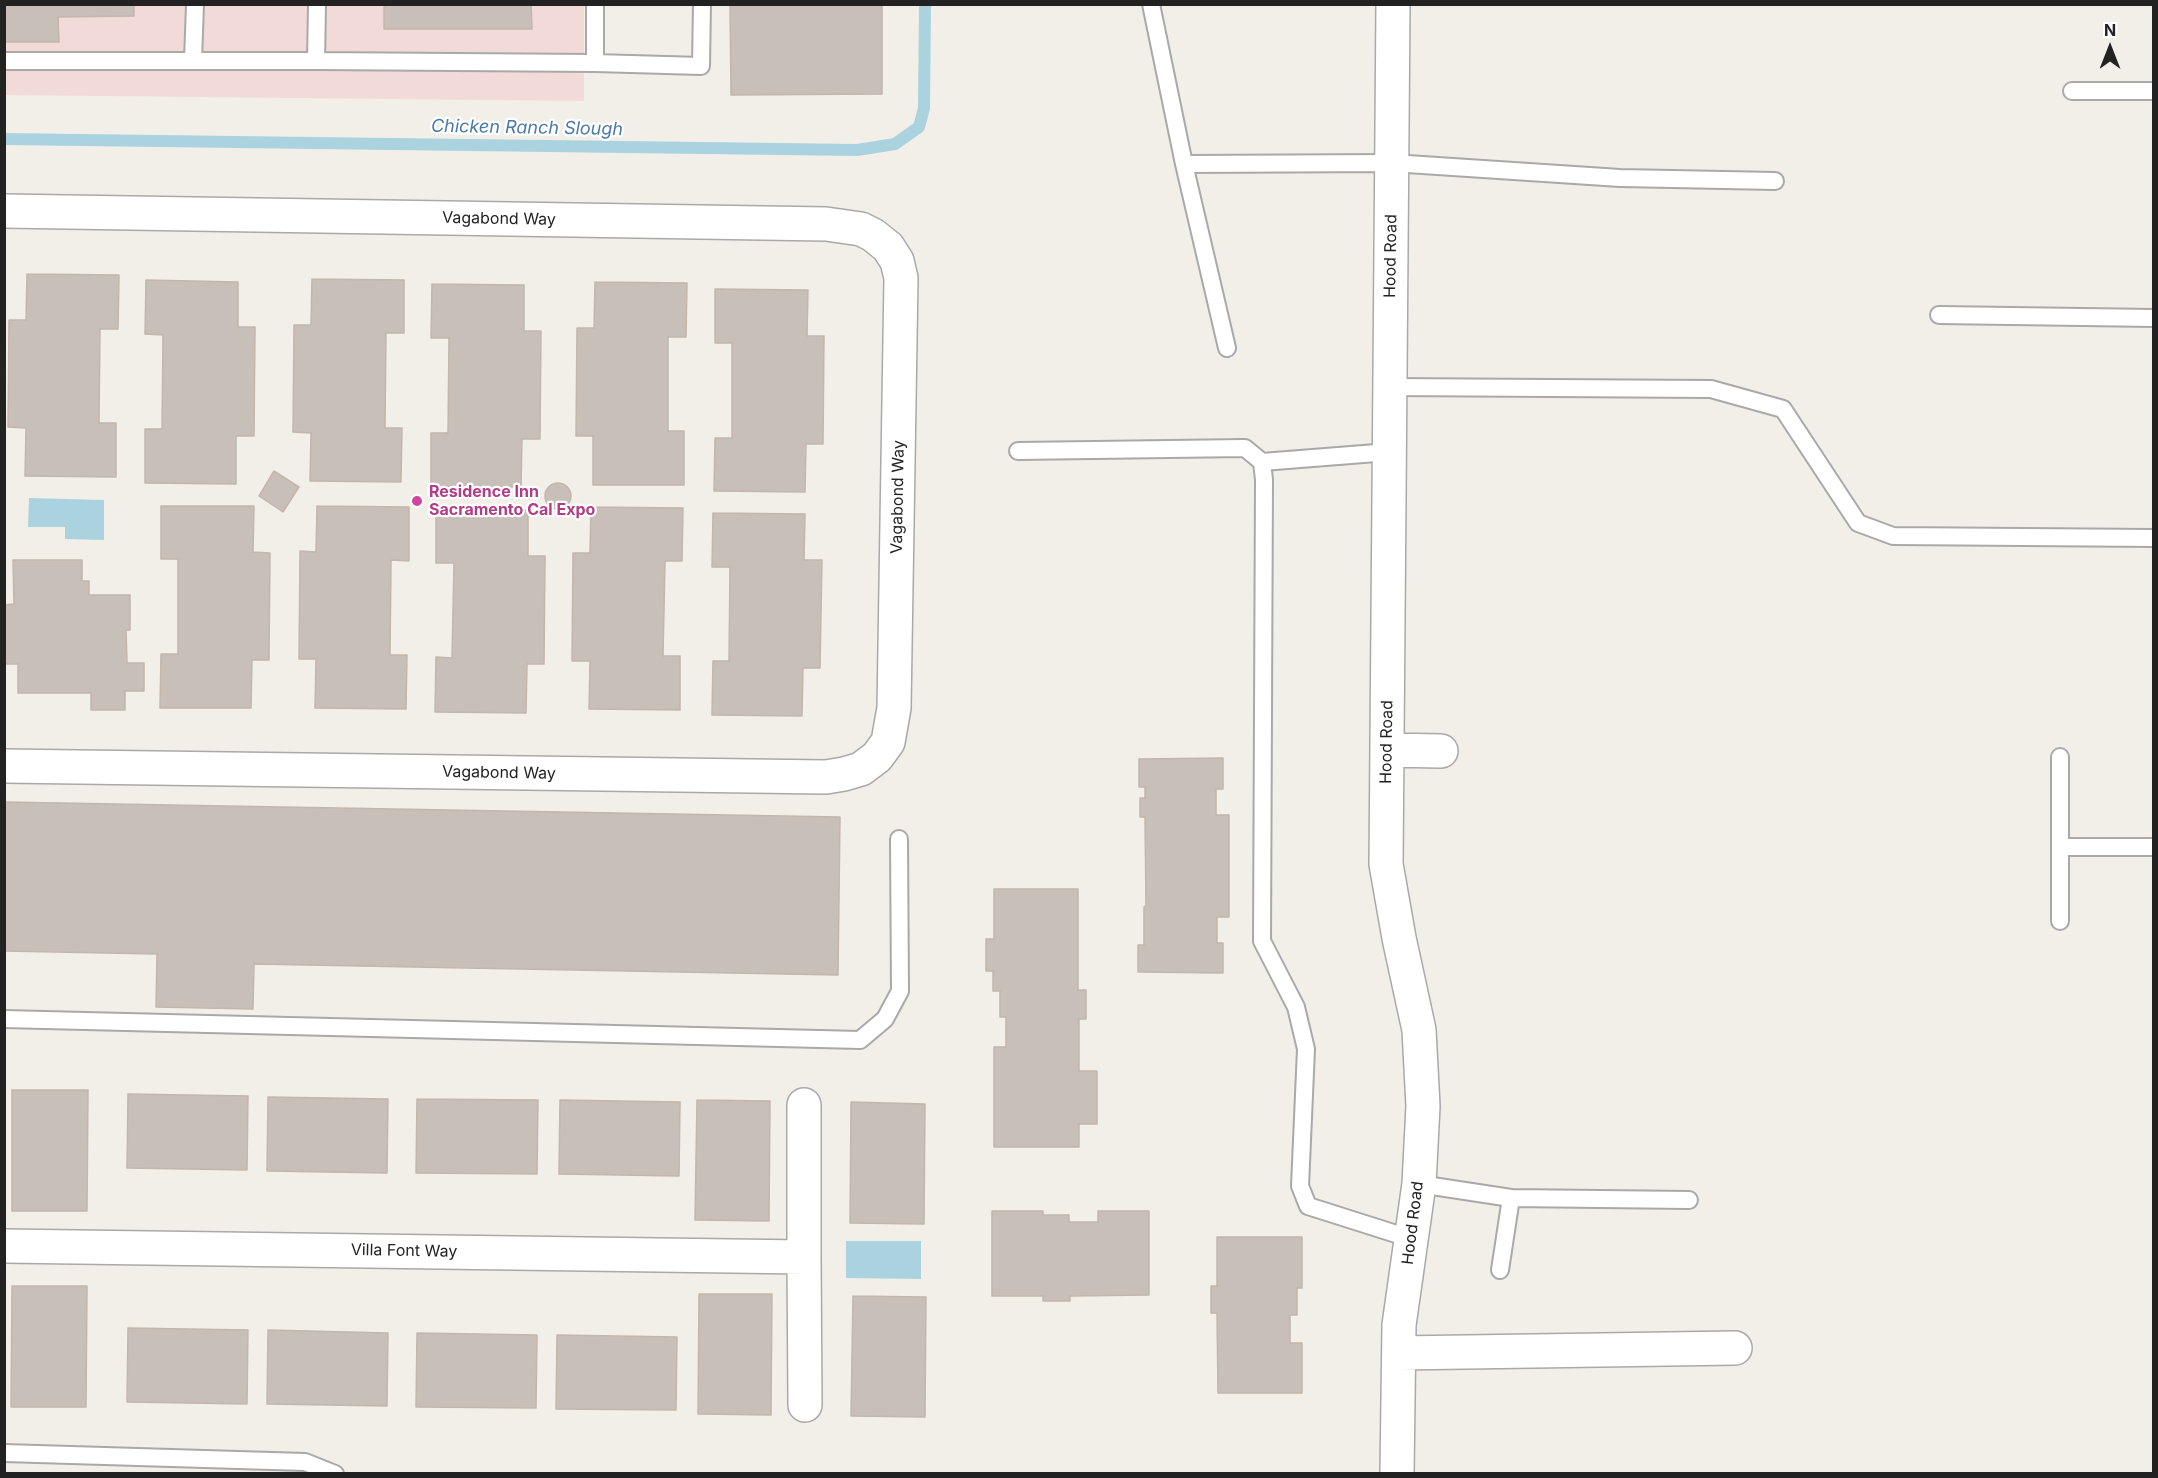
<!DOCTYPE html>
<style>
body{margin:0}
#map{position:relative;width:2158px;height:1478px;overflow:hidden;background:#f2efe9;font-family:Inter,sans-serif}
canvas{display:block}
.frame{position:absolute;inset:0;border:6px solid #222;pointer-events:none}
.north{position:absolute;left:2080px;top:18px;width:60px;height:60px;-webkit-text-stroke:4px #fff;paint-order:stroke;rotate:0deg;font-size:16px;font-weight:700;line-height:24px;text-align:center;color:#222}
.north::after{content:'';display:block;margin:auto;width:21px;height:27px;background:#222;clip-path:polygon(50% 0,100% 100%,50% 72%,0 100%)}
</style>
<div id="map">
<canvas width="2158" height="1478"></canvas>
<div class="frame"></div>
<div class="north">N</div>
</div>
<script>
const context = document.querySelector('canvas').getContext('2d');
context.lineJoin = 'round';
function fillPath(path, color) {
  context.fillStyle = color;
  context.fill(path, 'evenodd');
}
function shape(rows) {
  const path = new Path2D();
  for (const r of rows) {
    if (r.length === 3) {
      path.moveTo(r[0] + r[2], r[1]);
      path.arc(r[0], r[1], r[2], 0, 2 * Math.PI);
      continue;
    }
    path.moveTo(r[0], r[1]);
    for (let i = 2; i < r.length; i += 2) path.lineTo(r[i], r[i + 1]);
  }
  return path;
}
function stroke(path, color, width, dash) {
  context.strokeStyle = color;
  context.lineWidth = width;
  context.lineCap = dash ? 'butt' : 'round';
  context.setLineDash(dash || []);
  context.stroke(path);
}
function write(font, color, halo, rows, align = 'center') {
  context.font = font + ' Inter,sans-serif';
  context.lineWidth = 4.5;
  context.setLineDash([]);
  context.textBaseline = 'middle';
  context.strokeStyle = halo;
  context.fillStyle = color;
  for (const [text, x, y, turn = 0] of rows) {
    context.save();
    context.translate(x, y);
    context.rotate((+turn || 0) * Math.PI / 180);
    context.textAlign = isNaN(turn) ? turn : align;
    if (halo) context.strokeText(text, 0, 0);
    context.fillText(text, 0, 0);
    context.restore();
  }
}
fillPath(shape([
 [5,5,584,5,584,101,5,95]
]), '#f2dad9');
fillPath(shape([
 [29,498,104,500,104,540,65,539,65,527,28,527],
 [846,1241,921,1241,921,1279,846,1278]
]), '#aad3df');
stroke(shape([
 [4,139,857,150,895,144,919,127,924,108,925,4]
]), '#aad3df', 12);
const building = shape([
 [4,4,134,4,134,16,58,17,59,42,4,42,4,4],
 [384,4,531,4,532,29,384,29,384,4],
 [730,4,882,4,882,94,731,95,730,4],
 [27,274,119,275,118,329,100,329,99,423,116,423,116,477,25,476,26,428,8,427,9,320,26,320,27,274],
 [312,279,404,280,404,333,386,333,385,428,402,428,401,482,310,481,311,433,293,432,294,325,311,325,312,279],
 [146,280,238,282,238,327,255,327,254,436,236,436,236,484,145,483,145,429,162,429,163,335,145,334,146,280],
 [595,282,687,283,686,337,668,337,668,431,684,431,684,485,593,485,593,436,576,436,577,328,594,328,595,282],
 [432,284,524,285,524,331,541,331,540,439,522,439,521,487,431,487,431,433,448,433,449,338,431,338,432,284],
 [715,289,808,290,807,336,824,336,823,444,806,444,805,492,714,491,715,438,732,438,732,343,715,343,715,289],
 [274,471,299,487,283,512,259,496,274,471],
 [558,496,13],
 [161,506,254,506,253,552,270,553,269,660,252,660,251,708,160,708,161,654,178,654,178,559,161,559,161,506],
 [317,506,409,507,409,561,391,560,390,655,407,655,406,709,315,708,316,659,299,659,300,551,316,552,317,506],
 [591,507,683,508,682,561,665,561,663,656,680,656,680,710,589,709,590,661,572,661,573,553,590,553,591,507],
 [436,509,528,510,528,556,545,556,544,664,527,664,526,713,435,712,436,657,452,658,454,563,436,563,436,509],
 [713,513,805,514,804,560,822,560,820,668,803,668,802,716,712,715,713,661,729,661,730,567,712,567,713,513],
 [13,560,82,560,82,581,89,581,89,595,130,595,130,630,126,630,127,663,144,663,144,691,125,691,125,710,91,710,91,693,18,693,18,664,4,664,4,605,14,604,13,560],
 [1223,758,1223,789,1216,789,1216,815,1229,815,1229,917,1217,917,1217,943,1223,943,1223,973,1138,972,1138,945,1144,945,1144,907,1146,906,1145,817,1140,817,1140,798,1145,798,1145,787,1139,787,1139,759,1223,758],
 [4,802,840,817,838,975,254,964,253,1009,156,1007,157,954,4,951,4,802],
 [994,889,1078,889,1078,990,1086,990,1086,1019,1079,1019,1079,1071,1097,1071,1097,1124,1079,1124,1079,1147,994,1147,994,1047,1006,1047,1006,1017,1000,1017,1000,991,993,991,993,971,986,971,986,939,994,939,994,889],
 [12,1090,88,1090,87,1211,12,1211,12,1090],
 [128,1094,248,1096,247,1170,127,1168,128,1094],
 [268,1097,388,1099,387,1173,267,1171,268,1097],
 [417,1099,538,1100,537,1174,416,1173,417,1099],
 [560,1100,680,1102,679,1176,559,1174,560,1100],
 [697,1100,770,1101,769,1221,695,1220,697,1100],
 [851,1102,925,1104,924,1224,850,1223,851,1102],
 [992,1211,1043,1211,1043,1215,1069,1215,1069,1222,1098,1222,1098,1211,1149,1211,1149,1295,1070,1296,1070,1301,1043,1301,1043,1296,992,1296,992,1211],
 [1217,1237,1302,1237,1302,1288,1297,1288,1297,1315,1290,1315,1290,1343,1302,1343,1302,1393,1218,1393,1217,1313,1211,1313,1211,1286,1217,1286,1217,1237],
 [12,1286,87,1286,86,1407,11,1407,12,1286],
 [699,1294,772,1294,771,1415,698,1414,699,1294],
 [853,1296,926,1297,925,1417,851,1416,853,1296],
 [128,1328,248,1330,247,1404,127,1402,128,1328],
 [268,1330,388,1333,387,1406,267,1404,268,1330],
 [417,1333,537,1335,536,1408,416,1407,417,1333],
 [557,1335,677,1337,676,1410,556,1409,557,1335]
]);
fillPath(building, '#c7bfb8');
stroke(building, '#c4b6ab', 1.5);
const service = shape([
 [595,4,595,63,701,66,702,4],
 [1151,4,1184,164,1392,163,1620,178,1775,181],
 [4,61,316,61,317,4],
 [193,61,195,4],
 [316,61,595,63],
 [2072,91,2154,91],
 [1184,164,1227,348],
 [1939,315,2154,318],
 [1389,387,1711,389,1783,409,1858,523,1893,536,2154,538],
 [1018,451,1245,448,1262,462,1264,480,1262,941,1296,1007,1306,1049,1300,1186,1308,1206,1412,1239],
 [1262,462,1389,452],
 [2060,757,2060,921],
 [2060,847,2154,847],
 [4,1019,860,1040,885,1019,900,991,899,839],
 [1419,1184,1511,1198,1689,1200],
 [1500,1270,1511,1198],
 [4,1453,305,1462,335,1474]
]);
const minor = shape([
 [1393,4,1386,864,1399,938,1419,1030,1423,1106,1419,1184,1399,1325,1397,1474],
 [4,211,826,224,861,229,873,235,888,247,897,261,901,278,894,708,888,742,877,757,861,769,844,774,826,777,4,766],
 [1387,750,1441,751],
 [4,1246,804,1257,805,1405],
 [804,1257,804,1105],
 [1399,1353,1735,1348]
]);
stroke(service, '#a9a9a9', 20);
stroke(minor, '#a9a9a9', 36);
stroke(service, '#fff', 16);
stroke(minor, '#fff', 33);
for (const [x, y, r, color] of [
 [417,501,6,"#d1479c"]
]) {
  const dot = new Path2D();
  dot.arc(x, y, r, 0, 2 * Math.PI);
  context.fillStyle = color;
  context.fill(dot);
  stroke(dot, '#fff', 2);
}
write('16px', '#222', '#fff', [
 ["Vagabond Way",499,219,1],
 ["Hood Road",1391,256,-89],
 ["Vagabond Way",898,497,-89],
 ["Hood Road",1387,742,-89],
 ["Vagabond Way",499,773,1],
 ["Hood Road",1413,1223,-83],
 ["Villa Font Way",404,1251,1]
]);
write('bold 16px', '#b23c85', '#fff', [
 ["Residence Inn",429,492],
 ["Sacramento Cal Expo",429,510]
], 'left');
write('italic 18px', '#4a7aab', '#fff', [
 ["Chicken Ranch Slough",527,128,1]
]);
</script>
